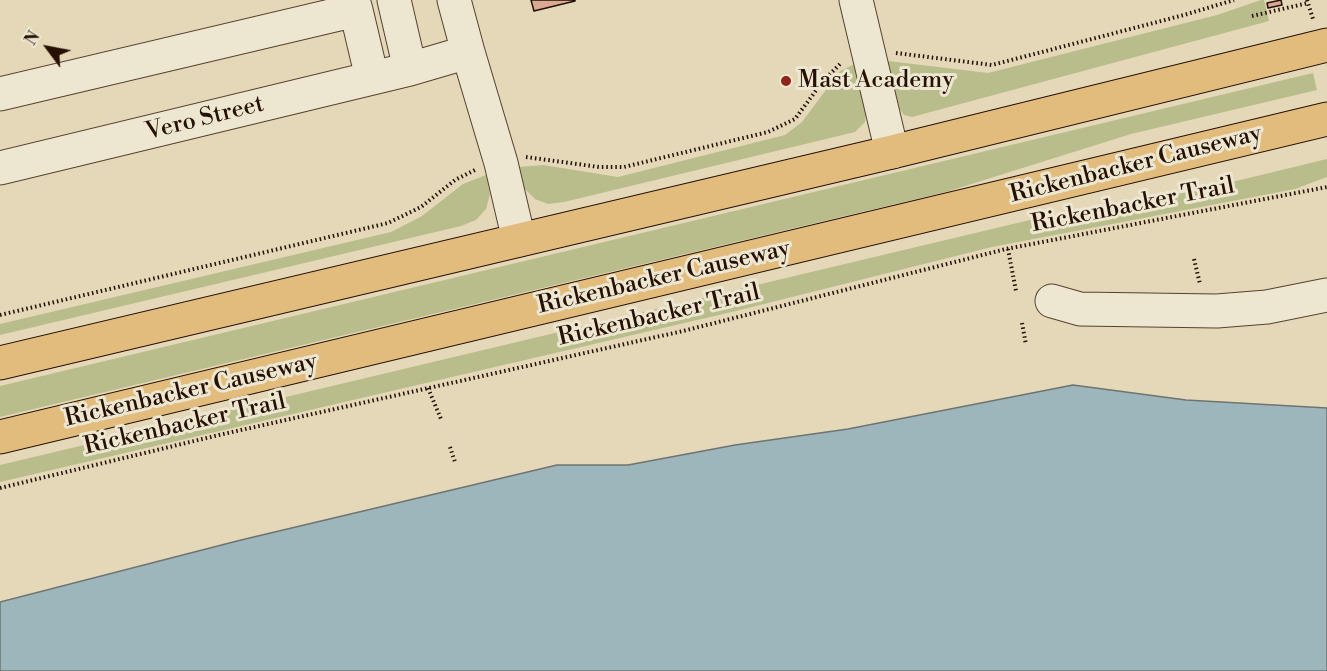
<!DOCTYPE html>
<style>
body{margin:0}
#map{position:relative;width:1327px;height:671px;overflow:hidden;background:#e4d8b8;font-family:"Libre Bodoni",serif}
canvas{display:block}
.north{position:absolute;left:18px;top:18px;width:60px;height:60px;-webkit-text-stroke:4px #ede6d1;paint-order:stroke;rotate:302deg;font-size:16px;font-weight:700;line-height:24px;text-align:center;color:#261000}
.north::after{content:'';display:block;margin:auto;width:21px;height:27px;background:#261000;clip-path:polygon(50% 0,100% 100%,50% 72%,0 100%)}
</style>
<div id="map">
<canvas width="1327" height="671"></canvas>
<div class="north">N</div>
</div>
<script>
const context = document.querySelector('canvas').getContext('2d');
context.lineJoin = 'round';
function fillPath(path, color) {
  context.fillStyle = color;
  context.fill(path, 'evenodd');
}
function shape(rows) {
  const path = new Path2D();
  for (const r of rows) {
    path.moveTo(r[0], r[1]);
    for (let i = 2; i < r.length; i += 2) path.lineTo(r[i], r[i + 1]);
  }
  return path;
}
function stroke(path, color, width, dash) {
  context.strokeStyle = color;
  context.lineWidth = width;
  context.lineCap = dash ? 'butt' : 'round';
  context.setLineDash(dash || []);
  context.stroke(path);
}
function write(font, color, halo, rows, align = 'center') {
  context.font = font + ' "Libre Bodoni",serif';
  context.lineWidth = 6;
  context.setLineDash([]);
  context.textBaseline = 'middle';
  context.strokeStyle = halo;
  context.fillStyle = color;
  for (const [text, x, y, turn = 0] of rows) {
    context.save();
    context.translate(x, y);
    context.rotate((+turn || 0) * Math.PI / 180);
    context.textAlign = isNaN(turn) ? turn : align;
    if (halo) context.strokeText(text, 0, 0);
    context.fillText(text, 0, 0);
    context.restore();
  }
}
fillPath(shape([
 [1261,0,1264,0,1269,21,912,117,904,115,899,108,888,61,988,73,1217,15],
 [855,64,866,109,865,122,855,132,564,202,548,204,535,199,524,188,518,167,543,165,618,177,785,135,802,122,840,71],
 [1313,73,1317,90,1131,134,946,192,0,417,0,386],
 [1327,159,1327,177,1295,189,992,247,736,311,0,482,0,465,1034,219,1199,190],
 [486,175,490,194,486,209,476,220,461,226,0,335,0,324,391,232,422,216,463,184]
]), '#b9bd8b');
const water = shape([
 [1073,385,1186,400,1327,408,1327,671,0,671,0,602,241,540,557,465,628,465,735,445,848,429,1073,385]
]);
fillPath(water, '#9db6bc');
stroke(water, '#6d7471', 1.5);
const building = shape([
 [531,0,575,0,575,1,534,11,531,0],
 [1281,0,1282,5,1268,8,1267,3,1281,0]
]);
fillPath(building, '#daa991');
stroke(building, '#261000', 1.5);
const minor = shape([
 [394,0,410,69],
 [454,0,468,52],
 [856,0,892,152],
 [356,10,372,78],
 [0,94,356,10,353,0],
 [0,168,410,69,468,52,501,163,519,240],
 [1052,301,1080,309,1217,311,1267,307,1327,295]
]);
const major = shape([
 [0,363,892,152,1327,45],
 [0,437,1327,119]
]);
stroke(minor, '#56422e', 35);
stroke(major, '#261000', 35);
stroke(shape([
 [1307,0,1313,19],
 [1252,16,1308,3],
 [896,53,992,65,1184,15,1234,0],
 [526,157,599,167,624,167,768,132,795,119,823,81,842,62],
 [1008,249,1016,291],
 [1194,259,1200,284],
 [0,315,388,223,421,207,455,180,475,170],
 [1022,323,1026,345],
 [428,388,441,419],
 [450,447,455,462],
 [0,488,219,435,683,331,1006,249,1327,187]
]), '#261000', 4, [1.5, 3]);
stroke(minor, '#ede6d1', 33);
stroke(major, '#e2bc7c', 33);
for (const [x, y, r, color] of [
 [786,81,6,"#8f2418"]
]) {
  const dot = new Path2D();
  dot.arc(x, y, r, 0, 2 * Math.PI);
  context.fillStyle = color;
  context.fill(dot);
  stroke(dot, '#ede6d1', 2);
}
write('24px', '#261000', '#ede6d1', [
 ["Mast Academy",798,81]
], 'left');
write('24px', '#261000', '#ede6d1', [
 ["Vero Street",205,119,-14],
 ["Rickenbacker Causeway",1136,165,-14],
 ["Rickenbacker Trail",1133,206,-11],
 ["Rickenbacker Causeway",664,278,-13],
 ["Rickenbacker Trail",659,316,-13],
 ["Rickenbacker Causeway",191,391,-13],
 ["Rickenbacker Trail",185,425,-13]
]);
</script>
